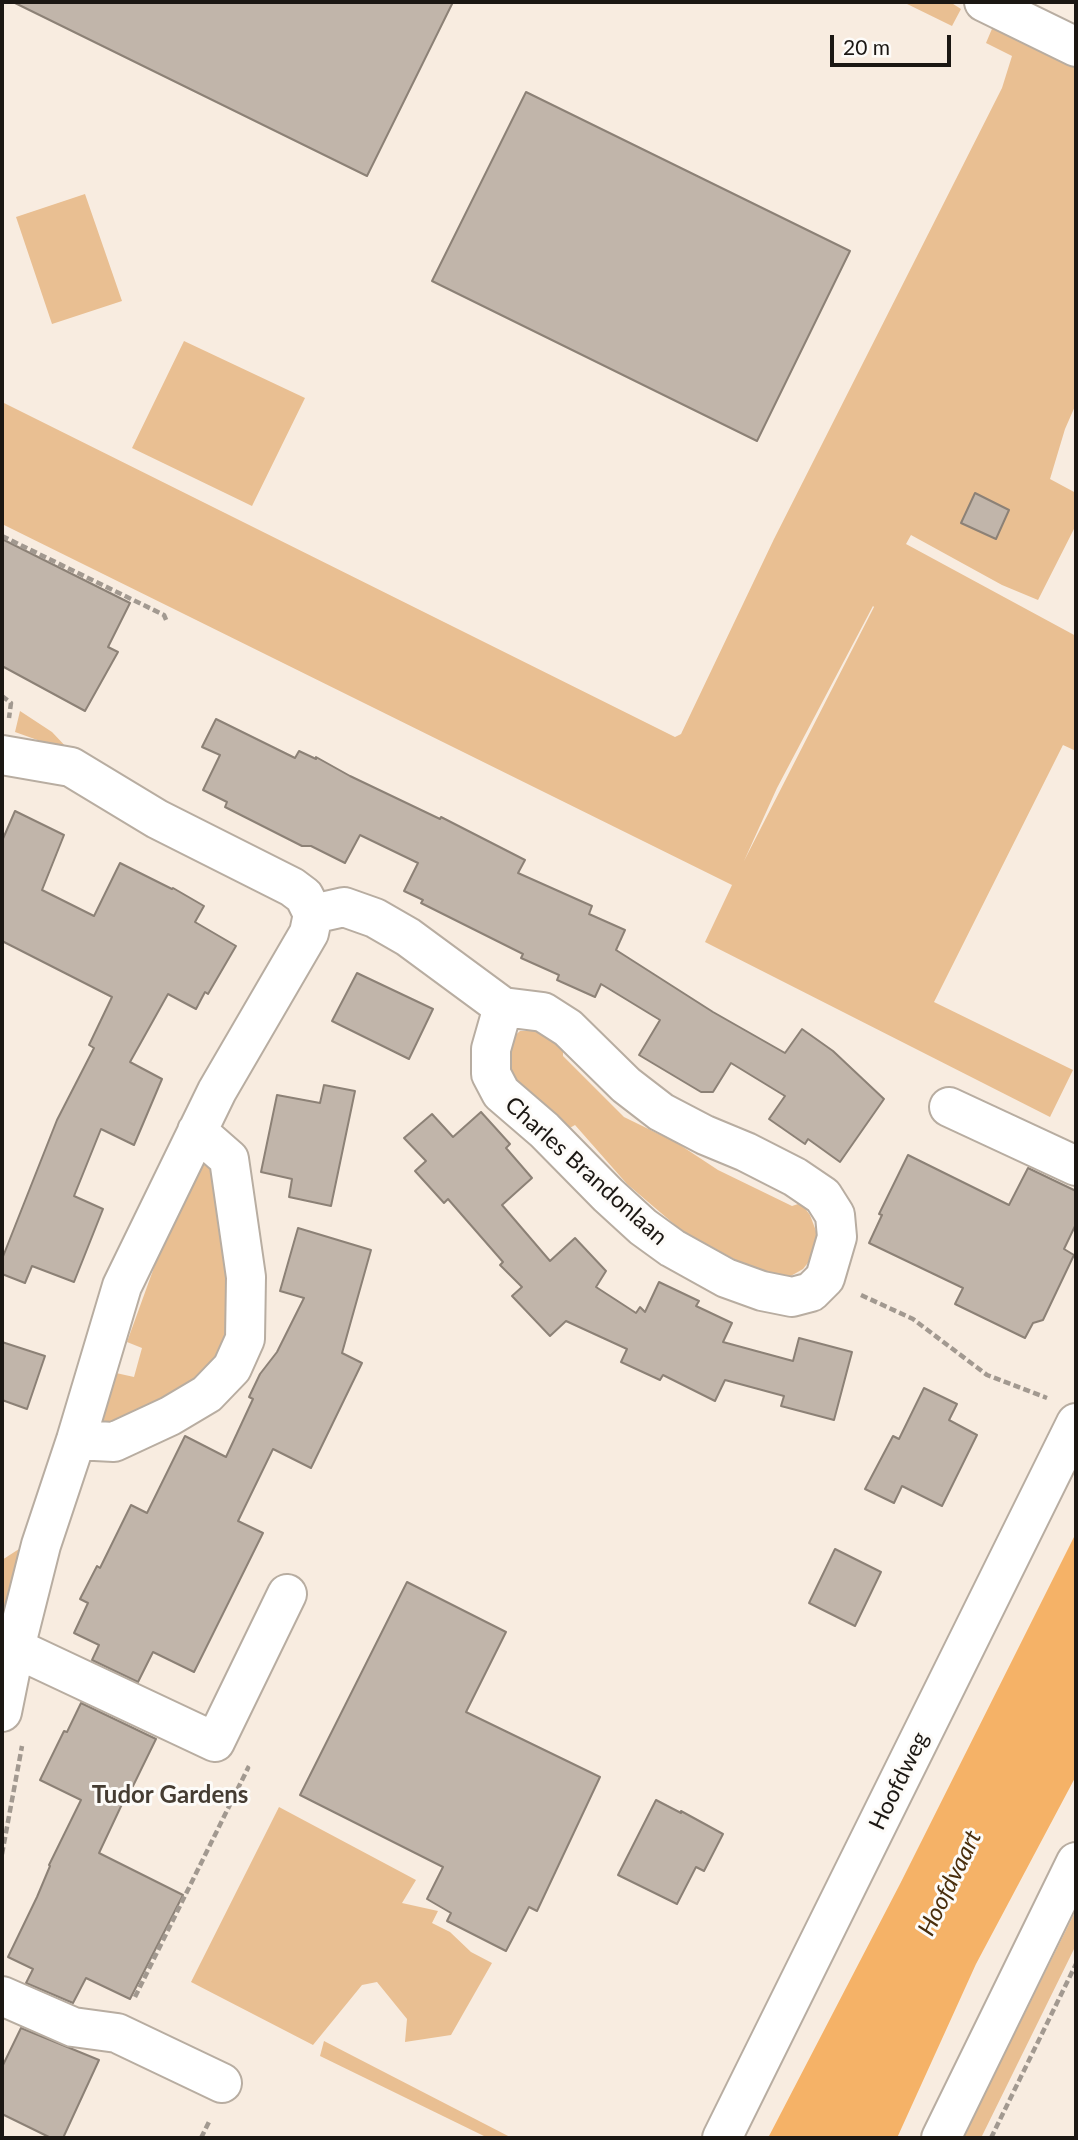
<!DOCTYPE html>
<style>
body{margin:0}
#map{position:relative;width:1078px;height:2140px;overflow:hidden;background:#f8ece0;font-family:Lato,sans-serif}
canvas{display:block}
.frame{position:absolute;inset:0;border:4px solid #1b1713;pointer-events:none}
.scale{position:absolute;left:830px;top:35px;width:121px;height:32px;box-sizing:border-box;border:4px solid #1b1713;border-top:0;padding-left:9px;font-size:21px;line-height:24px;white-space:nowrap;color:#1b1713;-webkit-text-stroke:5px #fdfbf8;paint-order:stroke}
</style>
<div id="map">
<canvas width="1078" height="2140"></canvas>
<div class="frame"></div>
<div class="scale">20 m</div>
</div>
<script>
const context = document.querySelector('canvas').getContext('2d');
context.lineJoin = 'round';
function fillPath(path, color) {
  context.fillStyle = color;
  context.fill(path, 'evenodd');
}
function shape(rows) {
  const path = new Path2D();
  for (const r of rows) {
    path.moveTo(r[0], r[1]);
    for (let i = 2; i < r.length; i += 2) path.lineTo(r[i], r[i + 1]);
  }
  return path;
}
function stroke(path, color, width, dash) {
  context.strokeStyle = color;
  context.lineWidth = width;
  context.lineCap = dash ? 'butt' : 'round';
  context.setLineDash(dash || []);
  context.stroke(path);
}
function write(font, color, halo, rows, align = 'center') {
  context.font = font + ' Lato,sans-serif';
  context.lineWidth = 6;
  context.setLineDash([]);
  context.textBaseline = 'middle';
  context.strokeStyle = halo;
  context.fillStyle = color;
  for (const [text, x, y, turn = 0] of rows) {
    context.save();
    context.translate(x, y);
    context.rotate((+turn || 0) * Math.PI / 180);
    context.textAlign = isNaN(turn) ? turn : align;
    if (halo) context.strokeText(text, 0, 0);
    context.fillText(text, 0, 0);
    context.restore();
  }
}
fillPath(shape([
 [903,2,950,2,961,9,952,26],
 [994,24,1076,66,1076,404,1065,429,1050,479,1076,493,1076,525,1038,600,1002,585,911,535,906,544,1076,636,1076,751,1063,745,934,1002,1073,1070,1050,1117,705,942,732,885,2,524,2,402,675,737,681,734,774,539,1002,88,1012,56,986,43],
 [873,606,874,607,744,861,777,788],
 [85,194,122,301,52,324,16,217],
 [184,341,305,398,252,506,132,448],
 [20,711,52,732,71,752,15,732],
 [520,1031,540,1031,563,1047,563,1056,624,1117,677,1143,718,1170,792,1206,801,1203,810,1215,816,1231,816,1244,811,1259,803,1269,789,1277,776,1277,745,1265,681,1230,627,1184,575,1125,568,1129,518,1082,511,1070,507,1055,510,1040],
 [201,1162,212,1162,236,1321,216,1368,121,1423,100,1422,116,1373,134,1377,142,1348,127,1342,156,1262],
 [19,1549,26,1553,2,1626,2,1560],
 [279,1807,416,1880,402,1903,438,1911,432,1923,450,1932,471,1952,492,1963,451,2035,405,2042,407,2019,377,1982,362,1985,313,2045,191,1982],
 [1076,1910,1076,1945,981,2138,963,2138],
 [324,2041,512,2138,488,2138,320,2056]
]), '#e9bf92');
fillPath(shape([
 [1076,1533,1076,1776,976,1964,897,2138,768,2138,900,1884]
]), '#f5b267');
const building = shape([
 [13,2,453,2,367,176,13,2],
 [526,92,850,251,757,441,432,281,526,92],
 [975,493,1009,510,996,539,961,523,975,493],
 [2,539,130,603,108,647,118,652,85,711,2,666,2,539],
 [216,719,295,758,299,751,316,759,316,757,350,776,440,819,441,817,525,860,518,873,592,906,589,914,625,930,616,950,713,1012,785,1053,802,1029,833,1051,884,1099,840,1162,808,1139,805,1144,769,1119,785,1096,731,1063,713,1092,701,1092,639,1055,660,1020,601,984,595,997,557,980,559,975,521,958,523,954,421,903,423,900,404,891,418,863,360,835,345,863,311,846,302,846,225,807,227,802,203,790,220,755,202,747,216,719],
 [15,811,64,835,42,890,94,916,120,863,172,889,173,888,204,906,195,922,236,946,208,994,205,992,196,1009,168,994,130,1062,162,1079,134,1145,101,1129,74,1196,103,1209,74,1282,32,1266,25,1283,2,1274,2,1259,57,1120,94,1048,89,1045,112,997,2,941,2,841,15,811],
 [357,973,433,1009,409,1059,332,1021,357,973],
 [324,1085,355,1091,331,1206,289,1197,292,1179,261,1172,277,1095,320,1103,324,1085],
 [481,1112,510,1144,506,1148,532,1178,502,1205,550,1261,575,1238,606,1271,596,1287,636,1313,640,1307,645,1312,659,1282,699,1301,696,1306,732,1323,723,1342,793,1361,799,1338,852,1352,834,1420,781,1406,784,1396,725,1380,715,1401,663,1375,660,1380,621,1362,627,1349,566,1321,550,1336,512,1296,522,1287,500,1265,503,1262,448,1199,444,1203,415,1171,426,1161,404,1138,432,1114,453,1137,481,1112],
 [908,1155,1009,1205,1028,1168,1076,1191,1076,1224,1064,1249,1074,1255,1043,1320,1033,1323,1025,1338,955,1304,963,1288,869,1243,882,1215,879,1214,908,1155],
 [298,1228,371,1250,342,1353,362,1363,311,1468,273,1449,238,1521,263,1533,194,1672,153,1652,138,1682,92,1660,99,1645,74,1633,88,1603,80,1599,97,1566,100,1568,131,1505,147,1513,185,1436,226,1457,253,1399,249,1397,260,1374,277,1352,304,1298,280,1291,298,1228],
 [2,1342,45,1356,27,1409,2,1400,2,1342],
 [924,1388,957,1404,949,1420,977,1435,942,1506,902,1486,894,1503,865,1489,893,1436,899,1439,924,1388],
 [835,1549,881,1572,855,1626,809,1603,835,1549],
 [407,1582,506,1632,466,1712,600,1777,537,1911,529,1907,506,1951,447,1921,451,1913,427,1899,443,1867,300,1795,407,1582],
 [81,1703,156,1739,133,1786,131,1785,99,1853,183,1895,130,1999,86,1978,73,2003,26,1983,33,1969,8,1957,37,1897,50,1866,49,1865,81,1800,40,1780,64,1731,67,1732,81,1703],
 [656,1800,681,1813,681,1811,723,1834,704,1871,696,1867,677,1904,618,1875,656,1800],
 [21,2028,99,2060,63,2138,51,2138,2,2114,2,2067,21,2028]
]);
fillPath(building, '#c1b5aa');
stroke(building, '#8c8176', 2);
const minor = shape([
 [984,2,1076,47],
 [2,755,71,767,157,819,292,887,304,896,313,914,309,933,217,1091,122,1286,76,1440,41,1545,15,1648,2,1712],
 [313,914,344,907,375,918,408,937,503,1007,491,1049,491,1074,501,1093,544,1130,608,1195,643,1227,672,1248,726,1278,762,1291,792,1297,811,1292,825,1278,837,1237,835,1215,823,1196,795,1177,746,1152,705,1135,661,1112,626,1085,568,1028,543,1012,503,1007],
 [949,1107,1076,1166],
 [76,1440,114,1442,170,1416,207,1394,232,1368,245,1339,246,1277,229,1159,197,1131],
 [15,1648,215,1742,287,1594],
 [2,1996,73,2027,117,2033,222,2083],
 [722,2138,1076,1423],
 [941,2138,1076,1862]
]);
stroke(minor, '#b8ada1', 42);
stroke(shape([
 [2,536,164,615,167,622],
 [2,696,11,703,9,718],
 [861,1295,913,1319,987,1375,1047,1398],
 [2,1854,22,1746],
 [135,1997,248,1768,246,1767],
 [201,2138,210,2120],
 [991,2138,1076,1964]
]), '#a29990', 4.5, [7, 3.5]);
stroke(minor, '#fff', 38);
write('23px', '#1b1713', '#fdfbf8', [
 ["Charles Brandonlaan",586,1171,42],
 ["Hoofdweg",899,1781,-64]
]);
write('bold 24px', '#453c32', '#fdfbf8', [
 ["Tudor Gardens",170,1795]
]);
write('italic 24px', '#492e0d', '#fdfbf8', [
 ["Hoofdvaart",950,1883,-64]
]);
</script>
